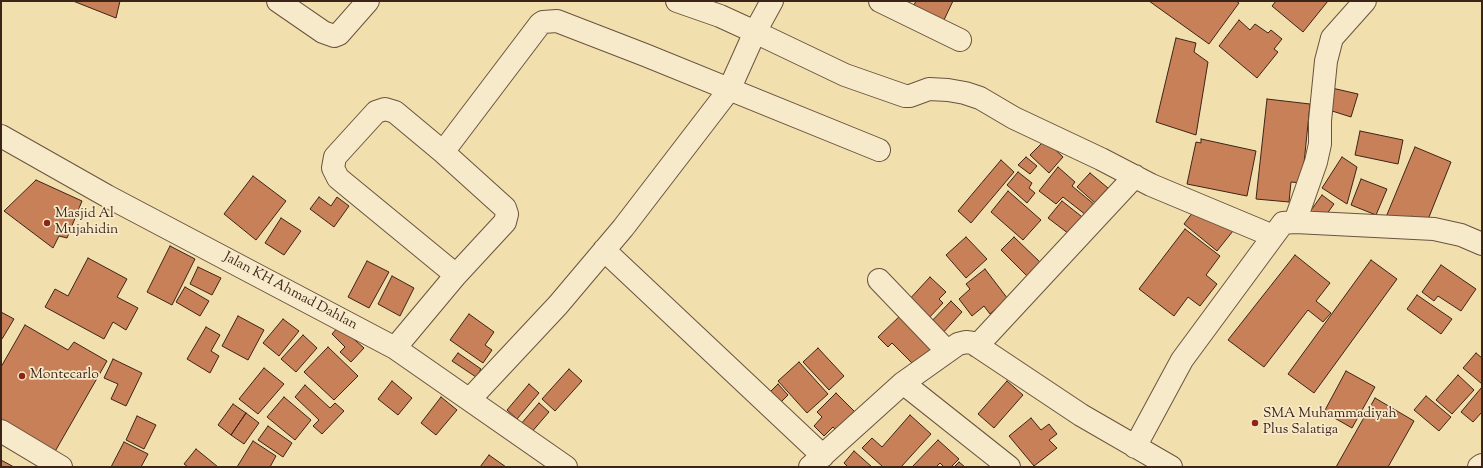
<!DOCTYPE html>
<style>
body{margin:0}
#map{position:relative;width:1483px;height:468px;overflow:hidden;background:#f2dfae;font-family:"Sorts Mill Goudy",serif}
canvas{display:block}
.frame{position:absolute;inset:0;border:2px solid #3d2418;pointer-events:none}
</style>
<div id="map">
<canvas width="1483" height="468"></canvas>
<div class="frame"></div>
</div>
<script>
const context = document.querySelector('canvas').getContext('2d');
context.lineJoin = 'round';
function fillPath(path, color) {
  context.fillStyle = color;
  context.fill(path, 'evenodd');
}
function shape(rows) {
  const path = new Path2D();
  for (const r of rows) {
    path.moveTo(r[0], r[1]);
    for (let i = 2; i < r.length; i += 2) path.lineTo(r[i], r[i + 1]);
  }
  return path;
}
function stroke(path, color, width, dash) {
  context.strokeStyle = color;
  context.lineWidth = width;
  context.lineCap = dash ? 'butt' : 'round';
  context.setLineDash(dash || []);
  context.stroke(path);
}
function write(font, color, halo, rows, align = 'center') {
  context.font = font + ' "Sorts Mill Goudy",serif';
  context.lineWidth = 3.5;
  context.setLineDash([]);
  context.textBaseline = 'middle';
  context.strokeStyle = halo;
  context.fillStyle = color;
  for (const [text, x, y, turn = 0] of rows) {
    context.save();
    context.translate(x, y);
    context.rotate((+turn || 0) * Math.PI / 180);
    context.textAlign = isNaN(turn) ? turn : align;
    if (halo) context.strokeText(text, 0, 0);
    context.fillText(text, 0, 0);
    context.restore();
  }
}
const building = shape([
 [73,1,120,1,116,18,73,1],
 [916,1,953,1,943,22,913,7,916,1],
 [1149,1,1236,1,1239,3,1209,44,1149,1],
 [1276,1,1328,1,1303,32,1272,6,1276,1],
 [1239,20,1250,30,1255,24,1268,33,1271,30,1282,39,1274,49,1278,52,1257,78,1219,46,1239,20],
 [1176,38,1196,43,1194,52,1208,62,1196,135,1156,122,1176,38],
 [1332,88,1358,94,1351,117,1329,110,1332,88],
 [1267,99,1310,104,1302,183,1291,182,1289,202,1256,199,1267,99],
 [1360,131,1403,140,1398,164,1355,155,1360,131],
 [1201,139,1256,151,1247,196,1187,184,1196,142,1201,143,1201,139],
 [1045,140,1063,157,1049,173,1030,155,1045,140],
 [1415,147,1451,162,1427,222,1411,216,1407,226,1386,217,1415,147],
 [1026,157,1037,166,1030,174,1018,165,1026,157],
 [1342,157,1357,167,1347,204,1322,188,1342,157],
 [1001,160,1014,172,971,223,958,211,1001,160],
 [1058,167,1075,182,1072,186,1095,205,1086,215,1063,197,1056,204,1039,191,1058,167],
 [1018,172,1032,183,1029,188,1035,193,1027,203,1007,185,1018,172],
 [1090,173,1108,188,1095,203,1077,187,1090,173],
 [253,176,286,201,256,240,224,214,253,176],
 [1361,179,1387,189,1376,215,1351,205,1361,179],
 [36,180,82,201,67,238,59,236,53,248,4,211,36,180],
 [1008,191,1041,220,1023,240,991,212,1008,191],
 [1322,195,1334,204,1321,222,1309,213,1322,195],
 [319,197,331,206,337,197,349,206,334,227,310,209,319,197],
 [1062,201,1086,220,1073,237,1048,218,1062,201],
 [1196,208,1233,231,1217,251,1184,224,1196,208],
 [281,218,301,231,284,255,265,243,281,218],
 [1185,229,1220,256,1206,275,1217,284,1200,306,1188,297,1174,316,1139,289,1185,229],
 [966,237,987,259,966,278,946,255,966,237],
 [1014,237,1041,263,1028,277,1001,250,1014,237],
 [170,246,195,259,172,305,147,292,170,246],
 [1295,255,1330,283,1316,301,1331,313,1323,322,1308,310,1264,367,1228,340,1295,255],
 [88,258,127,279,117,297,138,308,126,330,113,322,104,339,45,307,55,289,68,296,88,258],
 [1371,260,1397,279,1314,393,1288,374,1371,260],
 [367,261,389,272,369,308,348,297,367,261],
 [1441,265,1476,289,1461,311,1438,296,1434,301,1422,292,1441,265],
 [198,267,221,278,212,295,190,284,198,267],
 [985,269,1008,299,990,314,984,306,972,316,959,299,970,289,966,284,985,269],
 [392,276,414,288,400,316,378,304,392,276],
 [930,277,946,292,939,299,943,303,926,321,906,303,930,277],
 [185,287,209,301,200,316,176,302,185,287],
 [1417,295,1452,319,1441,334,1407,309,1417,295],
 [951,301,962,312,940,336,928,325,951,301],
 [1,312,14,319,2,339,1,338,1,312],
 [469,314,494,332,485,345,492,350,483,363,450,340,469,314],
 [902,314,934,348,915,366,892,343,888,347,878,337,902,314],
 [238,316,264,330,248,360,222,346,238,316],
 [283,319,299,331,279,356,263,343,283,319],
 [25,325,68,350,74,342,107,361,53,455,1,424,1,367,25,325],
 [339,326,364,348,351,362,340,352,345,347,332,334,339,326],
 [206,327,220,335,211,351,219,356,210,373,187,359,206,327],
 [303,335,317,348,296,372,281,359,303,335],
 [328,347,358,376,334,400,304,372,328,347],
 [818,348,844,376,829,390,803,362,818,348],
 [458,353,481,369,476,377,452,361,458,353],
 [1476,353,1482,358,1482,384,1463,368,1476,353],
 [113,359,142,373,126,406,111,399,118,384,104,378,113,359],
 [799,362,828,394,807,413,778,381,799,362],
 [264,368,284,384,258,414,239,399,264,368],
 [569,369,582,381,555,411,542,399,569,369],
 [1346,371,1375,387,1352,428,1324,412,1346,371],
 [1458,375,1474,390,1452,414,1436,400,1458,375],
 [392,381,412,398,398,415,378,399,392,381],
 [1007,381,1023,395,994,428,978,414,1007,381],
 [529,384,539,393,517,419,507,410,529,384],
 [778,384,788,395,776,407,766,396,778,384],
 [305,385,330,408,335,403,344,411,322,434,313,426,319,420,295,397,305,385],
 [1482,387,1482,412,1473,422,1461,412,1482,387],
 [836,393,858,415,840,434,833,427,824,436,814,426,822,417,817,412,836,393],
 [1426,396,1451,417,1439,431,1414,410,1426,396],
 [284,397,311,420,295,440,267,417,284,397],
 [441,397,457,410,436,435,421,423,441,397],
 [1375,398,1414,421,1388,467,1336,467,1375,398],
 [539,403,549,412,530,434,520,425,539,403],
 [233,404,246,413,231,435,218,425,233,404],
 [246,413,259,423,244,444,231,435,246,413],
 [910,415,931,434,901,467,883,467,862,448,872,438,882,447,910,415],
 [137,416,156,425,144,449,126,440,137,416],
 [1031,418,1041,430,1049,424,1057,434,1049,440,1057,448,1034,466,1009,436,1031,418],
 [268,426,292,443,283,457,258,440,268,426],
 [938,440,959,459,951,467,944,467,940,463,936,467,912,467,938,440],
 [253,441,276,456,270,467,237,467,253,441],
 [124,442,148,454,141,467,111,467,124,442],
 [196,449,218,467,188,467,184,464,196,449],
 [854,451,872,467,848,467,844,463,854,451],
 [489,455,506,467,480,467,489,455],
 [1,460,14,467,1,467,1,460],
 [959,462,965,467,954,467,959,462]
]);
fillPath(building, '#c78058');
stroke(building, '#3d2418', 1);
const street = shape([
 [278,1,323,32,334,36,339,34,368,1],
 [772,1,755,32,845,75,905,96,910,96,929,89,948,90,965,93,980,98,1014,118,1101,159,1151,185,1273,236],
 [880,1,960,40],
 [1,136,107,196,395,348,566,467],
 [443,152,505,208,507,214,505,222,456,275],
 [1295,222,1316,162,1320,144,1320,121,1326,61,1332,38,1365,1],
 [604,250,823,456],
 [879,280,947,351],
 [977,346,1135,176],
 [395,348,456,275,338,178,333,168,335,157,376,112,385,109,395,112,443,152,540,24,543,22,557,21,645,55,879,150],
 [903,383,1009,467],
 [470,399,558,305,623,228,729,90,755,32,720,16,677,1],
 [1,431,61,467],
 [1135,447,1182,360,1283,223,1295,222,1434,229,1461,235,1482,244],
 [810,467,903,383,958,344,966,342,973,343,1081,415,1171,467],
 [1479,467,1482,465]
]);
stroke(street, '#6a533e', 24);
stroke(street, '#f7eaca', 22);
for (const [x, y, r, color] of [
 [47,223,4,"#8f2418"],
 [22,376,4,"#8f2418"],
 [1255,423,4,"#8f2418"]
]) {
  const dot = new Path2D();
  dot.arc(x, y, r, 0, 2 * Math.PI);
  context.fillStyle = color;
  context.fill(dot);
  stroke(dot, '#f7eaca', 1.5);
}
write('14px', '#3d2418', '#f7eaca', [
 ["Masjid Al",55,215],
 ["Mujahidin",55,231],
 ["Montecarlo",30,376],
 ["SMA Muhammadiyah",1263,415],
 ["Plus Salatiga",1263,431]
], 'left');
write('14px', '#3d2418', '#f7eaca', [
 ["Jalan KH Ahmad Dahlan",290,292,28]
]);
</script>
